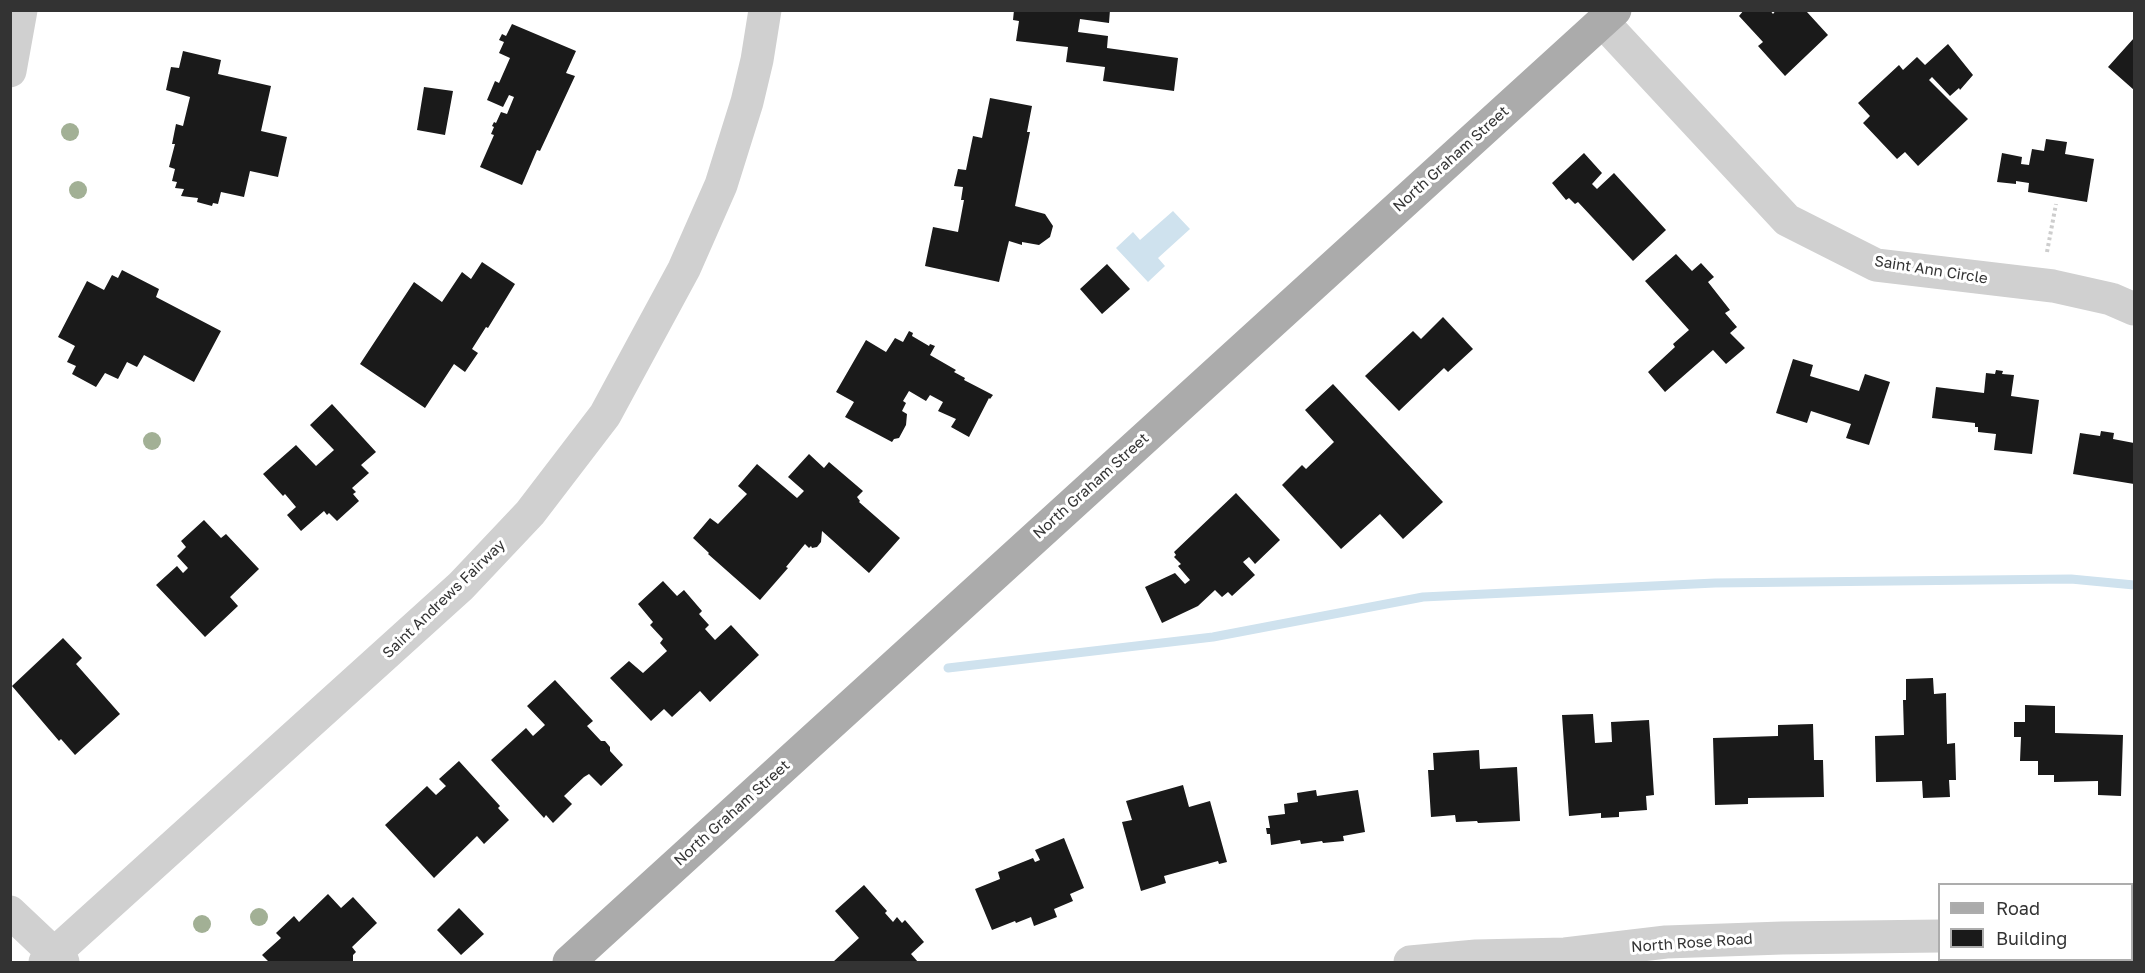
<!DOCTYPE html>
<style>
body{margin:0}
#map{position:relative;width:2145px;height:973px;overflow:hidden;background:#fff;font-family:"Golos Text",sans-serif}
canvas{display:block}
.frame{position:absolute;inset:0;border:12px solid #333;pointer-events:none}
.legend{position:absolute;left:1938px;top:883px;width:195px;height:78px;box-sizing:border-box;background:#fff;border:2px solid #adadad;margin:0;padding:8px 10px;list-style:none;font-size:18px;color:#333}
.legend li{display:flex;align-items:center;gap:12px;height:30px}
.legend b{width:30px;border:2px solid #adadad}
</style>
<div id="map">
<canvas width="2145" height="973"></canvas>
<div class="frame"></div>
<ul class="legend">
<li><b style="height:8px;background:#ababab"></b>Road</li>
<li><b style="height:16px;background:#1a1a1a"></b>Building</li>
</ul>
</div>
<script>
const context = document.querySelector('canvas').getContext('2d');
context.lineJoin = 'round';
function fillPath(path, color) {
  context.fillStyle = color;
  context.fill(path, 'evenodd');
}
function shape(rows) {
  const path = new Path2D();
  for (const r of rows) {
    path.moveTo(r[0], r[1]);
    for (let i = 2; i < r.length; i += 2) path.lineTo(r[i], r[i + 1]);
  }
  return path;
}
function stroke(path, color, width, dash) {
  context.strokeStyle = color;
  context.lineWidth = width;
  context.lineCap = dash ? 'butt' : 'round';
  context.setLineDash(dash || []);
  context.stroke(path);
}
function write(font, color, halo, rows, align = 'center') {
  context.font = font + ' "Golos Text",sans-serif';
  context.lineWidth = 6;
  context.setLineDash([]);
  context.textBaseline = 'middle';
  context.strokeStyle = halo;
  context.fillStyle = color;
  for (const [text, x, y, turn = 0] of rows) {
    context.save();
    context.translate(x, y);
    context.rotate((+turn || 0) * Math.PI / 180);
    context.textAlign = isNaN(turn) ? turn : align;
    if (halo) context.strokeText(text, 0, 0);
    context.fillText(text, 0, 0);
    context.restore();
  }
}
fillPath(shape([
 [1173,211,1190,229,1158,258,1165,266,1148,282,1116,248,1133,232,1140,240]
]), '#cfe2ee');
stroke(shape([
 [948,668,1213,637,1423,597,1715,583,2071,579,2134,585]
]), '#cfe2ee', 9);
fillPath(shape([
 [1014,10,1110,10,1109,23,1080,19,1078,32,1108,36,1107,48,1178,58,1174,91,1103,81,1105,67,1066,62,1068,47,1016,41,1019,21,1013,20],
 [1744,10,1770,10,1773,14,1776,10,1809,10,1807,12,1828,35,1785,76,1758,46,1763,42,1739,16],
 [512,24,576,51,566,73,575,76,540,151,537,150,522,185,480,167,494,135,491,134,494,127,492,126,494,122,496,123,501,112,507,114,514,97,509,95,503,107,487,100,495,81,499,83,510,58,499,53,504,42,499,40,502,34,506,36],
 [2134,38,2134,90,2108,67],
 [1948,44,1973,75,1960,90,1959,88,1950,96,1932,77,1929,80,1968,119,1918,166,1905,152,1897,159,1863,123,1870,116,1858,103,1899,65,1903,70,1917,57,1925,65],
 [183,51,221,60,218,74,271,86,261,131,287,137,278,177,250,171,244,197,221,192,218,204,213,203,212,206,197,202,198,198,181,196,184,189,175,188,177,182,172,181,175,169,169,167,175,144,172,144,176,124,183,126,190,97,166,90,171,67,179,68],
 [424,87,453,91,445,135,417,130],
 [990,98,1032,106,1027,132,1030,132,1015,206,1045,214,1053,226,1050,237,1039,245,1022,242,1022,245,1009,241,999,282,925,266,933,227,958,232,964,200,961,200,963,187,954,186,958,169,966,170,973,136,982,138],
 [2046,139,2067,142,2065,154,2094,159,2087,202,2028,192,2029,183,2016,181,2016,184,1997,182,2002,153,2022,157,2021,164,2029,165,2032,149,2044,151],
 [1584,153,1602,173,1592,184,1597,189,1614,173,1666,230,1633,261,1578,202,1575,204,1569,198,1566,200,1552,183],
 [1676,254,1692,271,1701,263,1714,277,1708,282,1730,310,1725,313,1737,327,1730,333,1745,348,1726,364,1713,350,1665,392,1648,372,1675,347,1673,344,1689,330,1645,281],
 [482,262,515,284,488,328,486,327,472,349,478,353,465,372,454,364,425,408,360,364,414,282,442,302,462,272,471,279],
 [1107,264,1130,289,1102,314,1080,289],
 [122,270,159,289,156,297,221,331,194,382,144,355,137,367,127,362,118,379,105,373,96,387,72,374,76,366,67,362,75,346,58,337,87,281,104,290,112,275,118,278],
 [1443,317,1473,349,1448,372,1444,368,1399,411,1365,376,1413,331,1421,339],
 [909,331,913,333,912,336,929,346,930,344,935,346,930,355,956,370,954,372,965,378,964,380,993,395,990,399,989,398,969,437,951,427,956,419,938,411,943,402,930,395,926,401,909,391,903,401,906,403,902,411,907,414,906,425,899,438,894,439,892,442,845,417,854,402,836,392,866,340,886,352,895,338,903,342],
 [1793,359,1813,365,1810,376,1859,391,1865,374,1890,382,1869,445,1846,438,1851,424,1811,411,1807,423,1776,413],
 [1996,370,2003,371,2002,374,2014,375,2011,396,2039,400,2032,454,1994,450,1996,434,1978,432,1978,427,1975,427,1975,423,1932,418,1936,387,1984,393,1986,373,1995,374],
 [1333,384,1443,502,1403,539,1380,514,1341,549,1282,485,1302,465,1306,469,1334,442,1305,410],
 [332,404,376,452,361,465,369,473,352,488,356,492,353,494,359,501,337,521,329,513,327,515,324,511,301,531,287,515,296,507,285,494,283,496,263,474,296,445,316,466,334,450,310,425],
 [2101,431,2114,433,2113,439,2134,443,2134,484,2073,474,2080,433,2100,436],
 [809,454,824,468,829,462,863,491,857,497,860,501,859,502,900,538,869,573,822,531,821,542,817,547,812,548,811,546,809,548,805,544,786,567,788,568,760,600,708,554,709,553,693,538,710,518,718,524,747,494,738,486,757,464,797,498,804,491,788,477],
 [1236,493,1280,540,1255,564,1249,557,1243,562,1255,575,1232,596,1228,592,1222,597,1215,590,1198,606,1162,623,1145,587,1175,573,1185,584,1190,580,1178,566,1181,564,1174,557,1176,555,1174,552],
 [204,520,221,538,226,534,259,569,230,597,238,606,205,637,156,585,177,566,183,573,188,568,177,556,186,547,181,541],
 [663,581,677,596,684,590,702,611,699,614,709,625,705,629,715,640,731,625,759,655,710,702,700,691,672,717,664,709,651,721,610,678,629,661,643,673,667,651,660,643,663,639,650,625,653,622,638,604],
 [63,638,82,658,76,664,120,714,75,755,61,739,59,741,12,686],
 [1933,678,1934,694,1946,693,1947,744,1955,743,1956,780,1949,780,1950,797,1923,798,1922,781,1876,782,1875,736,1904,735,1903,700,1906,700,1906,679],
 [555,680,593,721,587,726,601,741,605,741,610,747,610,751,623,765,601,786,589,774,584,777,564,796,572,804,553,823,546,815,544,818,491,760,526,728,533,736,545,725,527,706],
 [2025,705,2055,706,2055,733,2123,735,2121,796,2098,795,2098,781,2054,782,2054,775,2038,775,2038,761,2020,761,2021,737,2014,737,2014,722,2025,722],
 [1593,714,1595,743,1612,742,1611,722,1649,720,1654,795,1646,796,1647,810,1619,812,1619,817,1601,818,1601,813,1569,816,1562,715],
 [1813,724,1814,760,1823,760,1824,797,1748,798,1748,804,1715,805,1713,738,1778,736,1778,725],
 [1479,750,1480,769,1517,767,1520,821,1478,823,1477,821,1456,822,1455,815,1431,817,1428,770,1434,770,1433,753],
 [459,761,500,806,498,808,509,820,484,844,477,836,434,878,385,825,427,786,436,795,446,786,439,779],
 [1183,785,1189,807,1210,801,1227,862,1219,864,1218,861,1164,876,1166,883,1141,891,1122,822,1132,820,1126,801],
 [1316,790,1317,796,1358,790,1365,832,1343,836,1344,841,1323,843,1322,841,1301,844,1300,840,1271,845,1270,834,1267,834,1266,828,1270,828,1268,816,1285,814,1284,804,1298,802,1297,793],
 [1064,838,1084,888,1070,894,1073,901,1054,909,1057,917,1034,926,1031,917,1016,923,1015,921,992,930,975,889,1000,879,998,872,1033,858,1035,862,1040,860,1035,850],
 [864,885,887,911,885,913,893,922,897,917,902,923,905,920,924,942,911,954,918,962,833,962,859,938,835,911],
 [328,894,341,908,353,897,377,923,352,947,356,952,353,955,353,962,269,962,262,955,281,938,276,933,294,916,299,922],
 [459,908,484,934,461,955,437,930]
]), '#1a1a1a');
stroke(shape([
 [2047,252,2056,204]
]), '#cdcdcd', 4, [3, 3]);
stroke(shape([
 [1602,21,1787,220,1876,265,2053,286,2111,299,2134,309],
 [10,71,21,10],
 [10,912,63,962],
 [2132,934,2134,934],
 [45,962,461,586,530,513,605,415,684,269,721,185,747,102,757,60,765,10],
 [1410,962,1476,956,1565,954,1666,942,1782,938,1940,936]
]), '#d0d0d0', 33);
stroke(shape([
 [569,962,1615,10]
]), '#ababab', 33);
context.fillStyle = '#a2b095';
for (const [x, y] of [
 [70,132],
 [78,190],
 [152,441],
 [259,917],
 [202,924]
]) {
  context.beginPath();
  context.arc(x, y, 9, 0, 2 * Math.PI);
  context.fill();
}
write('15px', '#333', '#fff', [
 ["North Graham Street",1451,159,-42],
 ["Saint Ann Circle",1931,270,9],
 ["North Graham Street",1091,486,-42],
 ["Saint Andrews Fairway",444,599,-44],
 ["North Graham Street",732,813,-42],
 ["North Rose Road",1692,943,-4]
]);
</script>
